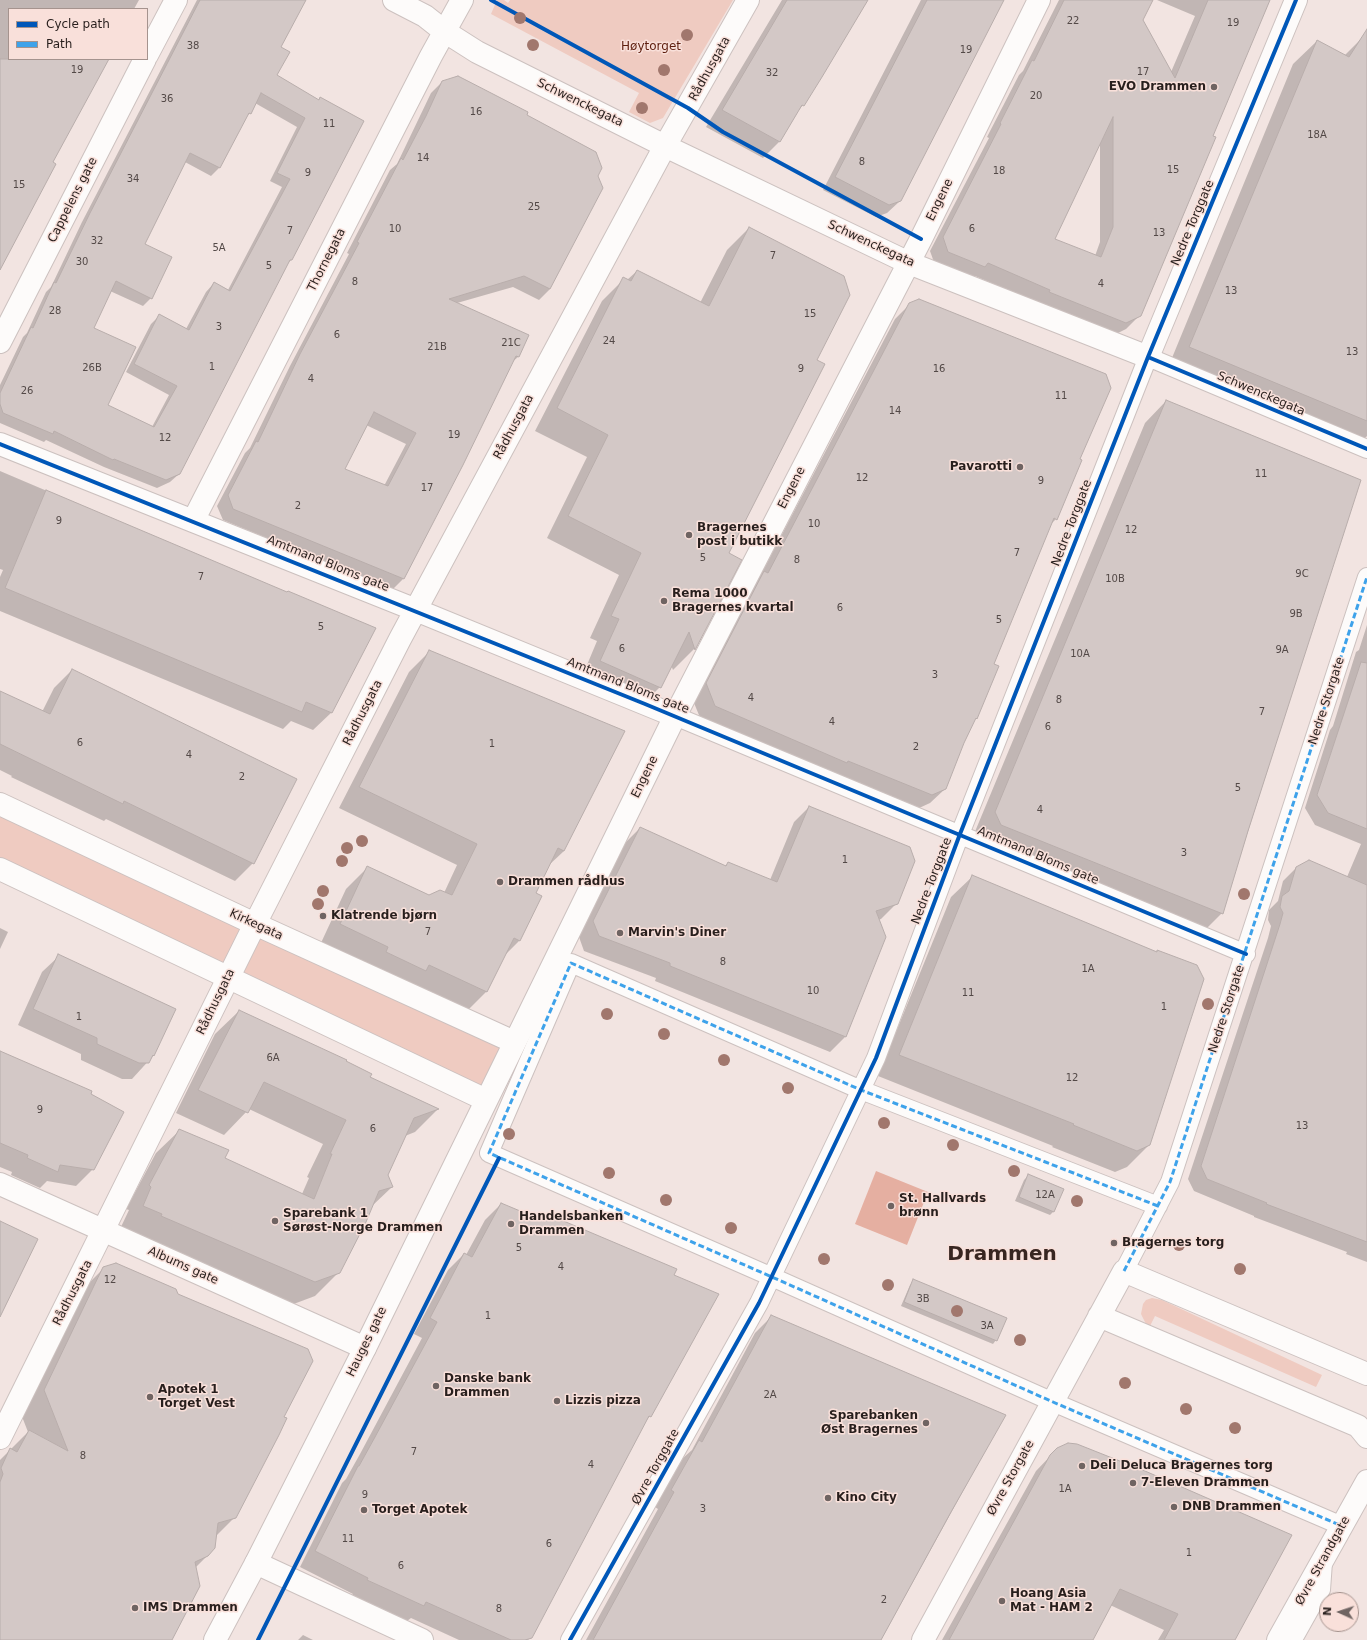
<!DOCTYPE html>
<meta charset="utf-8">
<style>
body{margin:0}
#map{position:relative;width:1367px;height:1640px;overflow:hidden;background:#f2e4e1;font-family:"DejaVu Sans",sans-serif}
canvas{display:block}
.legend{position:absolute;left:8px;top:8px;width:140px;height:52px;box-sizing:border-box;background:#f9e0da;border:1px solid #a5938e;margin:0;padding:5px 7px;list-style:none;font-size:12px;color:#281f1d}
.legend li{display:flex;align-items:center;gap:8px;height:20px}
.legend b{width:20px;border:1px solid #a5938e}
.north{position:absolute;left:1319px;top:1592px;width:40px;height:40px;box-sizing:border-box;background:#f9e0da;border:1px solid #a5938e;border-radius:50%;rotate:273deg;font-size:11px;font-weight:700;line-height:16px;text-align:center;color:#281f1d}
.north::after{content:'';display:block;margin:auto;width:14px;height:18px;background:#6f6462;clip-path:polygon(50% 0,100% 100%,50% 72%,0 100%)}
</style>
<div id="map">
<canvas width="1367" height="1640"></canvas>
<ul class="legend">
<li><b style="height:5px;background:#0057b8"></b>Cycle path</li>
<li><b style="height:5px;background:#3ea2ea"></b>Path</li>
</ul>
<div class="north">N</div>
</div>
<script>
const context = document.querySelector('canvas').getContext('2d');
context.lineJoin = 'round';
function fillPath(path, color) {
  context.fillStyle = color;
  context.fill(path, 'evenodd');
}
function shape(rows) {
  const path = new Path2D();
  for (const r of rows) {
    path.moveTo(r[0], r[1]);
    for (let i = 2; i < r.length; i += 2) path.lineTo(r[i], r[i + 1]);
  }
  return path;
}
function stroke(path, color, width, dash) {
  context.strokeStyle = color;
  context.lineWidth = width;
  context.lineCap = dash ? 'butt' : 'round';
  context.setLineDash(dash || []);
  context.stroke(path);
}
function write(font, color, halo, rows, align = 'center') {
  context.font = font + ' "DejaVu Sans",sans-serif';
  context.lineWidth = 3;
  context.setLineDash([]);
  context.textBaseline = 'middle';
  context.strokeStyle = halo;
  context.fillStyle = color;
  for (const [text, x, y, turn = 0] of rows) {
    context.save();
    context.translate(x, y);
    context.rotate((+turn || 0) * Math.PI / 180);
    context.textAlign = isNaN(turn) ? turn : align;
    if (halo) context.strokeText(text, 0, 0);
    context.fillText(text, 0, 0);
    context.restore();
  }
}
fillPath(shape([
 [497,0,504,0,508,3,510,0,733,0,663,118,650,123,629,112,639,93,491,14],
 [0,804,514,1042,486,1100,0,869],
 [1152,1298,1162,1300,1322,1375,1316,1387,1155,1316,1150,1326,1146,1324,1141,1314,1143,1304,1146,1300]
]), '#efcbc1');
fillPath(shape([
 [876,1171,928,1192,907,1245,855,1224]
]), '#e5afa1');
fillPath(shape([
 [0,0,139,0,134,9,9,9,9,59,108,59,52,163,0,269],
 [197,0,305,0,280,48,276,76,318,101,291,260,286,265,179,474,170,482,157,488,104,467,46,440,44,442,0,423,0,385,23,337,27,333,46,292,51,287,82,222],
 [255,103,297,127,270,181,282,187,228,290,214,283,206,292,186,329,160,315,151,324,126,372,169,395,152,427,107,405,93,328,110,291,143,306,151,298,144,244,185,162,211,176,219,168,245,118,250,113],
 [782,0,866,0,803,105,798,111,779,142,763,158,706,127],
 [921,0,1003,0,900,201,887,213,876,217,823,190],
 [1059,0,1152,0,1142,20,1171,72,1195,16,1157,0,1269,0,1212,136,1140,315,1126,329,1112,336,975,276,971,280,935,265,930,251,989,138,987,137,1019,75,1023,71],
 [1100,143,1100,242,1095,256,1054,239],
 [1364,36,1367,37,1367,436,1354,449,1167,370,1293,64,1317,41,1344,56],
 [442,82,525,116,550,289,539,300,513,287,457,303,518,357,511,363,403,579,392,590,223,520,217,506,245,453,250,448,290,366,349,254,347,253,390,170,397,164,431,93],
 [366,425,406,444,384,486,343,469],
 [749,228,815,361,728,554,740,560,694,649,673,670,671,665,660,687,638,709,579,684,597,641,590,638,619,575,547,538,587,457,535,431,602,301,624,279,627,280,637,271,700,303,727,250],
 [910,304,1078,459,1056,519,1049,526,992,664,998,667,976,718,973,721,963,743,945,789,930,803,917,809,701,720,692,698,750,587,760,576,895,319],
 [1166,401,1360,480,1222,913,1200,935,974,834,1145,423],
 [0,471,287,593,332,712,313,730,291,721,283,729,0,611,0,577,3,570,0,569],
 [1367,625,1367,1262,1346,1254,1347,1252,1254,1217,1254,1216,1194,1191,1188,1179,1268,938,1271,926,1268,920,1269,910,1278,901,1283,881,1296,868,1347,877,1361,844,1315,825,1305,808,1330,730,1333,726,1356,652,1359,650],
 [430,651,564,851,548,866,534,893,541,897,519,941,504,956,487,991,466,1012,320,945,346,889,367,868,429,897,444,893,457,865,339,808,409,672],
 [72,670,253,863,235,881,106,819,104,821,11,777,12,776,0,770,0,692,42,712,54,688],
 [809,807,897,903,881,919,878,920,845,1037,830,1052,655,981,656,978,584,951,579,937,625,843,640,828,725,866,728,863,770,880,794,822],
 [973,876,1156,952,1157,951,1149,1145,1127,1167,1115,1172,1052,1147,1053,1146,878,1076,951,897],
 [0,928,8,932,0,949],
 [59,956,175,1009,153,1056,132,1079,122,1079,81,1060,81,1054,18,1025,42,972],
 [239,1011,345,1062,369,1077,438,1109,415,1132,405,1136,387,1175,392,1187,372,1206,339,1272,315,1296,291,1305,120,1229,129,1210,126,1209,156,1153,180,1130,224,1159,302,1194,309,1178,307,1177,323,1144,249,1109,224,1135,176,1113,215,1034],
 [0,1052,90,1094,93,1169,76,1186,47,1181,40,1188,11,1175,12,1172,0,1167],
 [1028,1176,1054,1211,1050,1215,1015,1201,1024,1180],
 [501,1204,542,1221,547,1215,673,1276,650,1416,645,1422,531,1637,528,1640,459,1640,411,1618,407,1621,351,1596,353,1594,300,1567,342,1483,346,1479,360,1454,422,1338,414,1334,448,1270,464,1254,466,1255,485,1220],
 [104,1268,177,1294,282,1417,235,1517,215,1537,208,1555,195,1568,171,1640,0,1640,0,1460,28,1432,21,1414,80,1292],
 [914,1281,996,1340,993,1344,901,1306,910,1285],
 [771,1317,1005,1415,881,1640,586,1640,658,1509,655,1507,683,1458,692,1450,755,1333],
 [1057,1449,1234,1640,1158,1640,1164,1630,1110,1605,1091,1640,942,1640,1036,1471],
 [303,1635,313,1640,298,1640]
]), '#0003');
const building = shape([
 [200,0,306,0,281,47,290,52,277,75,319,100,320,97,364,121,292,260,290,260,180,474,166,480,114,459,113,460,54,431,53,434,3,413,0,404,0,393,31,327,33,328,54,282,56,283,90,213,200,0],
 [261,93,305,118,277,173,290,179,230,291,214,282,189,330,159,314,134,364,177,386,154,427,108,405,136,347,94,328,116,281,152,299,172,257,145,244,190,153,220,168,249,113,251,114,261,93],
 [787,0,868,0,822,77,804,106,802,105,780,142,722,110,787,0],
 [927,0,1004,0,901,201,889,205,835,177,927,0],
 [1064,0,1153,0,1143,20,1175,78,1208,0,1270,0,1213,136,1216,137,1141,316,1126,323,1049,292,1050,290,988,263,985,267,948,252,943,237,1001,124,1000,123,1032,60,1034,61,1064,0],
 [1113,117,1113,227,1101,257,1055,239,1113,117],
 [1367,29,1367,421,1189,347,1317,40,1349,57,1367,29],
 [0,59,109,59,53,162,56,164,0,270,0,59],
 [458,76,528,112,527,115,596,152,602,168,598,176,603,188,550,289,524,276,449,299,529,335,519,357,516,356,463,465,404,579,233,509,228,495,256,441,258,442,300,354,359,243,357,242,401,158,403,160,426,116,442,81,458,76],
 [374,412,416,433,388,486,345,469,374,412],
 [749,227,844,276,850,295,817,360,825,364,729,553,742,560,695,650,689,632,661,688,600,661,619,619,611,616,641,553,568,516,608,435,557,408,623,277,631,281,637,270,709,306,749,227],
 [919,299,1106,374,1111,388,1080,459,1082,460,1057,520,1054,518,994,664,999,666,977,719,976,718,964,743,946,789,932,795,848,761,847,763,715,706,706,683,764,571,768,573,909,303,919,299],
 [1166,400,1361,480,1248,831,1223,914,1001,825,995,812,1166,400],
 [46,490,287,592,288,591,376,628,332,713,306,702,302,712,5,588,46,490],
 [429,650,625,731,564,851,558,848,536,893,542,896,520,941,514,938,487,992,429,965,426,971,386,952,388,947,340,924,367,866,429,895,440,890,452,895,477,844,359,787,429,650],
 [1361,662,1367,663,1367,829,1328,813,1317,795,1361,662],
 [72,669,297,779,254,864,124,801,123,804,0,744,0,691,50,714,72,669],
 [809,806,910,847,915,861,898,904,876,911,886,937,846,1037,670,966,670,963,599,936,593,921,640,827,726,866,728,862,777,882,809,806],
 [1309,860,1367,885,1367,1242,1266,1204,1267,1203,1207,1179,1201,1166,1280,924,1283,913,1280,907,1282,896,1289,891,1296,867,1309,860],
 [972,875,1157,952,1157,950,1197,965,1204,979,1150,1145,1137,1151,1073,1125,1074,1124,899,1055,972,875],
 [58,954,176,1009,154,1056,153,1055,149,1063,139,1063,97,1044,97,1038,33,1009,58,954],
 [239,1010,347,1060,346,1061,372,1074,370,1077,439,1109,414,1118,388,1175,393,1187,379,1191,366,1222,340,1273,315,1282,161,1216,162,1214,143,1206,151,1187,149,1185,179,1129,229,1150,225,1158,314,1199,332,1154,330,1154,346,1120,264,1082,248,1113,198,1090,239,1010],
 [0,1051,92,1091,91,1094,124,1112,94,1170,60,1165,58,1172,27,1158,28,1155,0,1143,0,1051],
 [1028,1174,1064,1189,1054,1212,1019,1197,1028,1174],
 [501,1203,544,1221,547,1214,677,1269,674,1275,719,1294,651,1417,649,1416,532,1638,525,1640,511,1640,426,1602,424,1606,367,1580,368,1578,315,1551,358,1466,359,1466,375,1437,437,1322,430,1318,464,1253,472,1257,501,1203],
 [0,1221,38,1239,0,1317,0,1221],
 [116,1263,176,1289,178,1294,308,1349,313,1361,284,1417,287,1418,279,1435,236,1518,218,1523,215,1548,208,1556,195,1562,200,1586,172,1640,0,1640,0,1482,3,1474,1,1468,10,1448,17,1452,29,1430,68,1451,44,1390,103,1267,116,1263],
 [913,1279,1007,1318,997,1341,904,1302,913,1279],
 [771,1315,1006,1415,951,1512,881,1640,593,1640,674,1492,671,1490,699,1440,702,1442,771,1315],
 [1068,1443,1077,1444,1145,1471,1292,1535,1235,1640,1164,1640,1178,1614,1120,1589,1093,1640,949,1640,1050,1455,1057,1448,1068,1443]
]);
fillPath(building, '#d3c8c6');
stroke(building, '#b8adab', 1);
const service = shape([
 [1296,1640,1324,1590,1326,1562]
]);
const pedestrian = shape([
 [675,716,1246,954],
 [1158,1206,861,1090,571,963,489,1153,772,1277,1053,1402,1342,1526],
 [1124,1271,1170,1182,1367,577],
 [570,1640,759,1303,876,1058,960,834,1148,357,1367,449]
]);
const minor = shape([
 [394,0,425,16,444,31,477,52,665,146,909,263,1148,357,1296,0],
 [147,55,176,0],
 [0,342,145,59],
 [0,444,416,610,675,716],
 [193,521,431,56,462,0],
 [0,804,255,924,514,1042],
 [0,869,486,1100],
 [0,1184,365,1348],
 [1099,1316,1358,1426,1367,1437],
 [0,1438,255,924,400,639,665,146,748,0],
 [256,1563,422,1640],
 [923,1640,1124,1271,1367,1374]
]);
const tertiary = shape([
 [215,1640,256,1563,365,1348,675,716,921,239,1039,0],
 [1278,1640,1367,1481]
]);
stroke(service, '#ccc1bf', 14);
stroke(pedestrian, '#ccc1bf', 20);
stroke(minor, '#ccc1bf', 24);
stroke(tertiary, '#ccc1bf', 24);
stroke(service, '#fdfbfa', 12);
stroke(pedestrian, '#fdfbfa', 18);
stroke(minor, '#fdfbfa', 22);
stroke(tertiary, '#fdfbfa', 22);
stroke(shape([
 [1158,1206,861,1090,571,963,489,1153,772,1277,1053,1402,1342,1526],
 [1124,1271,1170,1182,1367,577]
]), '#3ea2ea', 3, [6, 3]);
stroke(shape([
 [491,0,688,108,723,132,921,239],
 [1148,357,1367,449],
 [0,444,645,704,1246,954],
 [258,1640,499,1158],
 [570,1640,759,1303,876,1058,960,834,1148,357,1296,0]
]), '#0057b8', 4);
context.fillStyle = '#a1776d';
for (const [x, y] of [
 [520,18],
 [687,35],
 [533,45],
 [664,70],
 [642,108],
 [362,841],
 [347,848],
 [342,861],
 [323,891],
 [1244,894],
 [318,904],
 [1208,1004],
 [607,1014],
 [664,1034],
 [724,1060],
 [788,1088],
 [884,1123],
 [509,1134],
 [953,1145],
 [1014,1171],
 [609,1173],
 [666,1200],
 [1077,1201],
 [731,1228],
 [1179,1245],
 [824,1259],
 [1240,1269],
 [888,1285],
 [957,1311],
 [1020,1340],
 [1125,1383],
 [1186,1409],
 [1235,1428]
]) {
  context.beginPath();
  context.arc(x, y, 6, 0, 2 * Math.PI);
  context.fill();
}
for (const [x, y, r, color] of [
 [1214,87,4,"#6f6462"],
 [1020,467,4,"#6f6462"],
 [689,535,4,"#6f6462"],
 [664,601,4,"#6f6462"],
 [500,882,4,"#6f6462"],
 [323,916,4,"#6f6462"],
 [620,933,4,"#6f6462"],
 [891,1206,4,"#6f6462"],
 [275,1221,4,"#6f6462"],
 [511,1224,4,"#6f6462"],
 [1114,1243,4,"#6f6462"],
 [436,1386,4,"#6f6462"],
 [150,1397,4,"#6f6462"],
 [557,1401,4,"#6f6462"],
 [926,1423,4,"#6f6462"],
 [1082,1466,4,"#6f6462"],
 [1133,1483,4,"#6f6462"],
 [828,1498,4,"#6f6462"],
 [1174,1507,4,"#6f6462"],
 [364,1510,4,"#6f6462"],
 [1002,1601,4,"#6f6462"],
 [135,1608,4,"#6f6462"]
]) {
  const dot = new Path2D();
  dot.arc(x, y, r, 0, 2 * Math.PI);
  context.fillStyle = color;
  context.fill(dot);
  stroke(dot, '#f9e0da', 1.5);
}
write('10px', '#534947', null, [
 ["22",1073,21],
 ["19",1233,23],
 ["38",193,46],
 ["19",966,50],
 ["19",77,70],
 ["17",1143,72],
 ["32",772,73],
 ["20",1036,96],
 ["36",167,99],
 ["16",476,112],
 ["11",329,124],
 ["18A",1317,135],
 ["14",423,158],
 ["8",862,162],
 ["15",1173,170],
 ["18",999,171],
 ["9",308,173],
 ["34",133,179],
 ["15",19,185],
 ["25",534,207],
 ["10",395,229],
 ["6",972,229],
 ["7",290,231],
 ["13",1159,233],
 ["32",97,241],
 ["5A",219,248],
 ["7",773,256],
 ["30",82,262],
 ["5",269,266],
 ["8",355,282],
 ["4",1101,284],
 ["13",1231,291],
 ["28",55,311],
 ["15",810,314],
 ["3",219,327],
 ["6",337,335],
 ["24",609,341],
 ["21C",511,343],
 ["21B",437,347],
 ["13",1352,352],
 ["1",212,367],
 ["26B",92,368],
 ["9",801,369],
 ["16",939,369],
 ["4",311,379],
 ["26",27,391],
 ["11",1061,396],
 ["14",895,411],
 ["19",454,435],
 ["12",165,438],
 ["11",1261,474],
 ["12",862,478],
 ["9",1041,481],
 ["17",427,488],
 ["2",298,506],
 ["9",59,521],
 ["10",814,524],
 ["12",1131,530],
 ["7",1017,553],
 ["5",703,558],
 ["8",797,560],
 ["9C",1302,574],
 ["7",201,577],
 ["10B",1115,579],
 ["6",840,608],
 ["9B",1296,614],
 ["5",999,620],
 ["5",321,627],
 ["6",622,649],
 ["9A",1282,650],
 ["10A",1080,654],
 ["3",935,675],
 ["4",751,698],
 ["8",1059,700],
 ["7",1262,712],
 ["4",832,722],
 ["6",1048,727],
 ["6",80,743],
 ["1",492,744],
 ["2",916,747],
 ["4",189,755],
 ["2",242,777],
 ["5",1238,788],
 ["4",1040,810],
 ["3",1184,853],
 ["1",845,860],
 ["7",428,932],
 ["8",723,962],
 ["1A",1088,969],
 ["10",813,991],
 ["11",968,993],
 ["1",1164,1007],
 ["1",79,1017],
 ["6A",273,1058],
 ["12",1072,1078],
 ["9",40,1110],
 ["13",1302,1126],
 ["6",373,1129],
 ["12A",1045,1195],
 ["5",519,1248],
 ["4",561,1267],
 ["12",110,1280],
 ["3B",923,1299],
 ["1",488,1316],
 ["3A",987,1326],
 ["2A",770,1395],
 ["7",414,1452],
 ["8",83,1456],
 ["4",591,1465],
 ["1A",1065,1489],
 ["9",365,1495],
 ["3",703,1509],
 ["11",348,1539],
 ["6",549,1544],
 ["1",1189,1553],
 ["6",401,1566],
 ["2",884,1600],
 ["8",499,1609]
]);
write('12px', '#5e1e0e', '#f9e0da', [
 ["Høytorget",651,47]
]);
write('12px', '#281f1d', '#f9e0da', [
 ["Rådhusgata",710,69,-61],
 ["Schwenckegata",580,103,26],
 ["Cappelens gate",73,200,-63],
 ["Engene",940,200,-64],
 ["Nedre Torggate",1193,223,-67],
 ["Schwenckegata",871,244,25],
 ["Thornegata",327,260,-63],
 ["Schwenckegata",1261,394,23],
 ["Rådhusgata",514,427,-62],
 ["Engene",792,488,-63],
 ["Nedre Torggate",1072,523,-69],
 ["Amtmand Bloms gate",328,564,22],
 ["Amtmand Bloms gate",628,686,22],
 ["Nedre Storgate",1327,701,-72],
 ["Rådhusgata",363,713,-63],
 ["Engene",645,777,-64],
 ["Amtmand Bloms gate",1038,856,23],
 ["Nedre Torggate",932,881,-69],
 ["Kirkegata",256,925,25],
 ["Rådhusgata",216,1002,-64],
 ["Nedre Storgate",1227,1009,-72],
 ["Albums gate",183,1266,24],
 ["Rådhusgata",73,1293,-63],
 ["Hauges gate",367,1342,-64],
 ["Øvre Torggate",656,1467,-61],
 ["Øvre Storgate",1011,1478,-61],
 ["Øvre Strandgate",1323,1561,-61]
]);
write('bold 12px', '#281f1d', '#f9e0da', [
 ["EVO Drammen",1206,87,"right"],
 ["Pavarotti",1012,467,"right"],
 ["Bragernes",697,528],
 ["post i butikk",697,542],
 ["Rema 1000",672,594],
 ["Bragernes kvartal",672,608],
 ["Drammen rådhus",508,882],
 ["Klatrende bjørn",331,916],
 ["Marvin's Diner",628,933],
 ["St. Hallvards",899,1199],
 ["brønn",899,1213],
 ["Sparebank 1",283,1214],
 ["Sørøst-Norge Drammen",283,1228],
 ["Handelsbanken",519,1217],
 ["Drammen",519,1231],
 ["Bragernes torg",1122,1243],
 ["Danske bank",444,1379],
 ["Drammen",444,1393],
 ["Apotek 1",158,1390],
 ["Torget Vest",158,1404],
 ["Lizzis pizza",565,1401],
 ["Sparebanken",918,1416,"right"],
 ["Øst Bragernes",918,1430,"right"],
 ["Deli Deluca Bragernes torg",1090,1466],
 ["7-Eleven Drammen",1141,1483],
 ["Kino City",836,1498],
 ["DNB Drammen",1182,1507],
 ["Torget Apotek",372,1510],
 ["Hoang Asia",1010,1594],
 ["Mat - HAM 2",1010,1608],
 ["IMS Drammen",143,1608]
], 'left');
write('bold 20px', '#382621', '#f9e0da', [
 ["Drammen",1002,1255]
]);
</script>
